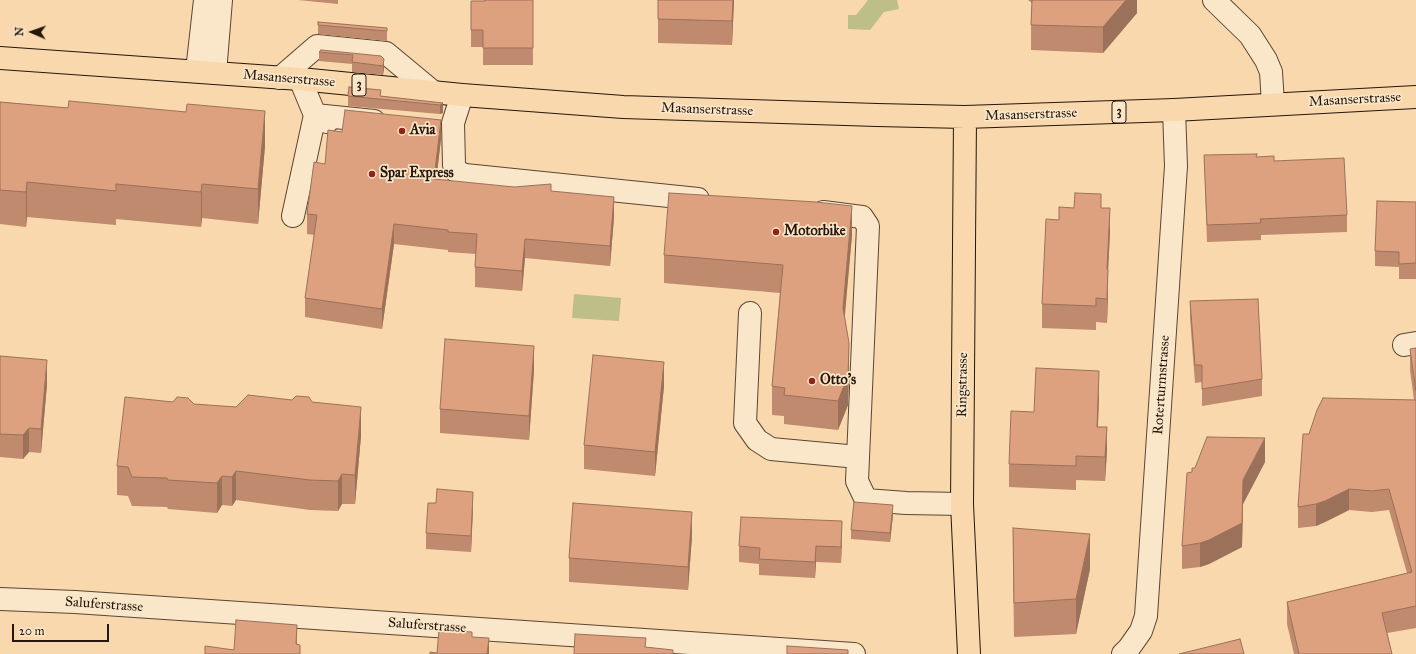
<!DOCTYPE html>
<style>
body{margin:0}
#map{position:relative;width:1416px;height:654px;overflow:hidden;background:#f8d8ac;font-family:"IM FELL Great Primer",serif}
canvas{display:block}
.north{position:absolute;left:12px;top:12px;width:40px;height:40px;-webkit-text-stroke:3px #fae6c9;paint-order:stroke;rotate:272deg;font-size:11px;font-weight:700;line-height:16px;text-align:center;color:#26160b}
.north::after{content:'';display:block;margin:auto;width:14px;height:18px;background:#26160b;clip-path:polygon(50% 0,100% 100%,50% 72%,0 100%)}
.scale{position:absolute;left:12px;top:624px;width:97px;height:18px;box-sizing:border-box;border:2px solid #26160b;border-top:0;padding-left:5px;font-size:12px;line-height:14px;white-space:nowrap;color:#26160b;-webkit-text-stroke:3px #fae6c9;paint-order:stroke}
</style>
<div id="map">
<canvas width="1416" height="654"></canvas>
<div class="north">N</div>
<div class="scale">20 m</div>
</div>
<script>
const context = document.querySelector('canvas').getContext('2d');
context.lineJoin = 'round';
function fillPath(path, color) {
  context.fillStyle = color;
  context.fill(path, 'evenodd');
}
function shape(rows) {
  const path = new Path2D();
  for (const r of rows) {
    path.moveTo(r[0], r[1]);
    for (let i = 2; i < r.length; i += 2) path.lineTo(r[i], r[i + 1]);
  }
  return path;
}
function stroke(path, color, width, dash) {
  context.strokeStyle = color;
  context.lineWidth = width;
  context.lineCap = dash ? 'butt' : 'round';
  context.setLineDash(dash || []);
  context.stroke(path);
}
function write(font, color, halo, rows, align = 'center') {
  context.font = font + ' "IM FELL Great Primer",serif';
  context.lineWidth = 3.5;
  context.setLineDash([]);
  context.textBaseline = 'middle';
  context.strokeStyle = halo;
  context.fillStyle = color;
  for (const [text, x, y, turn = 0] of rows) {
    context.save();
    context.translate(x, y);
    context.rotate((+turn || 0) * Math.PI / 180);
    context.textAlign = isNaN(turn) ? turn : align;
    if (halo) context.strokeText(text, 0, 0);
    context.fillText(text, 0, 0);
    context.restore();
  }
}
fillPath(shape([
 [868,0,897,0,899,9,884,12,870,30,848,29,848,15,856,15],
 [574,294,621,298,619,321,572,318]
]), '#bebe89');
const minor = shape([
 [1214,0,1250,35,1266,60,1271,72,1273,104],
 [197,71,205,0],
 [215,73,221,0],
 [280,78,317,46,386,53,433,92],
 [300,79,315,115,327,122],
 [462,95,453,123,454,165,456,171,465,175,698,199],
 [823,212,862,217,868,226,857,481,866,500,906,503,962,504],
 [293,216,315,115,374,121],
 [750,313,745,423,757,440,771,449,858,457],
 [1404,345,1416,343],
 [0,599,75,602,854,654],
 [1123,654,1129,648,1141,631,1146,616,1176,166,1174,110]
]);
const major = shape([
 [0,58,300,79,462,95,623,107,877,115,965,117,1174,110,1416,97],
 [965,117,962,504,969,654]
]);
stroke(minor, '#5a4633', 24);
stroke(major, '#26160b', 24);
stroke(minor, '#fae6c9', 22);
stroke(major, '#f8d8ac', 22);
fillPath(shape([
 [298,0,338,0,338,4],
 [533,0,533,65,483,65,483,47,471,47,471,1],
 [658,0,734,0,732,45,658,43],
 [1028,0,1137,0,1137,13,1103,53,1031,50,1031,25,1032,3],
 [318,22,387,28,387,41,318,34],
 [319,52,381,56,384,68,383,75,352,72,352,64,319,61],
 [348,96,381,96,443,103,443,113,440,114,348,106],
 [0,102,68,108,265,146,258,224,202,218,201,227,116,219,116,225,27,217,26,227,0,224],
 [342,132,441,139,436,180,551,191,614,217,610,266,525,258,522,291,475,287,475,267,476,254,448,252,448,250,394,244,382,329,305,317,305,298,314,235,307,234,307,214,325,164],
 [1204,155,1257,157,1274,161,1347,215,1347,232,1261,235,1261,240,1207,242],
 [1416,202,1416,279,1399,279,1399,267,1375,266,1375,251],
 [1074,208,1101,208,1110,232,1108,269,1108,293,1107,323,1096,322,1096,330,1042,328,1042,304,1059,220],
 [852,235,844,317,849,371,848,405,838,430,784,424,784,416,772,415,772,386,780,293,664,283,664,255],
 [1190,301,1262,379,1262,396,1202,406,1202,382,1195,383,1190,318],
 [1416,348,1416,628,1387,633,1392,654,1294,654,1287,624,1287,602,1407,573,1389,510,1372,512,1349,510,1325,522,1316,526,1298,528,1298,507,1309,434,1414,400,1410,370,1410,349],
 [0,356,47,384,41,453,29,452,23,459,0,457],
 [534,370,529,440,440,433,440,409],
 [664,386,655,476,584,469,584,445],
 [1099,395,1098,427,1107,451,1105,481,1076,480,1076,490,1009,487,1009,464,1034,412],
 [292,400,312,402,361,436,355,504,342,504,338,511,310,510,236,500,232,506,222,505,217,513,168,509,167,507,132,506,128,496,117,495,117,466,194,404,236,407],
 [1265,462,1243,504,1242,547,1209,564,1200,567,1182,569,1182,546,1192,472,1195,468],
 [473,508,471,552,426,549,426,533],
 [893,515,890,542,851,539,851,530],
 [1013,528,1090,569,1076,634,1014,637,1013,563],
 [692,536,688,590,569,582,569,558],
 [842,537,841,563,816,562,815,578,759,575,759,564,739,562,739,546]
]), '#bf8a6e');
fillPath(shape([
 [733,0,734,0,732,45,732,21],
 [1126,0,1137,0,1137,13,1103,53,1103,27],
 [384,59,384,68,383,75,383,66],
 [443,103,443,113,440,114,440,105],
 [265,111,265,146,258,224,258,189],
 [441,120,441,139,434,199,434,179],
 [27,182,27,217,26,227,26,192],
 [202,184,202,218,201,227,201,192],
 [614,197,614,217,610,266,610,246],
 [852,206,852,235,843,337,843,308],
 [1110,208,1110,232,1107,293,1107,269],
 [394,224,394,244,382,329,382,309],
 [525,239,525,258,522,291,522,271],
 [1108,269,1108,293,1107,323,1107,299],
 [849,343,849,371,848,405,838,430,838,401],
 [534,346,534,370,529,440,529,416],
 [47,360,47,384,41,453,41,429],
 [664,362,664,386,655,476,655,452],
 [1099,371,1099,395,1097,451,1097,427],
 [361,407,361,436,355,504,355,475],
 [1107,427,1107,451,1105,481,1105,457],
 [29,428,29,452,23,459,23,435],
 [1265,438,1265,462,1243,504,1242,547,1209,564,1200,567,1200,543,1243,480],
 [236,471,236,500,232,506,232,477],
 [342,474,342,504,338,511,338,481],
 [222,476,222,505,217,513,217,483],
 [1349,489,1349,510,1325,522,1316,526,1316,504],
 [473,492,473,508,471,552,471,536],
 [893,505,893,515,890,542,890,533],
 [692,512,692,536,688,590,688,567],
 [842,521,842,537,841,563,841,547],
 [1090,534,1090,569,1076,634,1076,599],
 [816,546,816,562,815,578,815,562],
 [297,625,297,654,296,644],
 [489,638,489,654,487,654]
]), '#9b715a');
const building = shape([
 [485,0,533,0,533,48,483,48,483,30,471,30,471,1,485,1,485,0],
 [658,0,733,0,732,21,658,19,658,0],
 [1032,0,1126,0,1103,27,1031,25,1032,0],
 [318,22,387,28,387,31,318,25,318,22],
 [321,50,381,56,384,59,383,66,352,62,353,55,319,52,321,50],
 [349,87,381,90,380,96,443,103,440,105,348,96,349,87],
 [69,101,186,112,187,104,265,111,258,189,202,184,201,192,116,184,116,191,27,182,26,192,0,190,0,102,68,108,69,101],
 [345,110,441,120,434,179,514,187,551,184,551,191,614,197,610,246,525,239,522,271,475,267,477,234,448,232,448,230,394,224,382,309,305,298,317,215,307,214,314,162,325,164,328,130,342,132,345,110],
 [1257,154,1256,157,1274,156,1274,161,1344,158,1347,215,1260,219,1261,223,1207,225,1204,155,1257,154],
 [669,193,816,202,852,206,843,308,849,343,848,376,838,401,784,395,785,388,772,386,783,265,664,255,669,193],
 [1075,193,1101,194,1101,208,1110,208,1107,269,1108,269,1107,299,1096,298,1096,306,1042,304,1046,219,1059,220,1059,207,1074,208,1075,193],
 [1377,201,1416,202,1416,263,1399,264,1399,252,1375,251,1377,201],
 [1258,299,1262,379,1202,389,1202,365,1195,365,1190,301,1258,299],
 [445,339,534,346,529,416,440,409,445,339],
 [1416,348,1416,391,1410,349,1416,348],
 [593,355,664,362,655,452,584,445,593,355],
 [0,356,47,360,41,429,29,428,23,435,0,434,0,356],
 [1036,368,1099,371,1097,427,1107,427,1105,457,1076,456,1076,466,1009,464,1011,411,1034,412,1036,368],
 [248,395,292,400,296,396,309,397,312,402,361,407,355,475,342,474,338,481,310,480,236,471,232,477,222,476,217,483,168,480,167,478,132,477,128,467,117,466,125,397,173,402,177,397,188,398,194,404,236,407,248,395],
 [1323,398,1416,400,1416,606,1382,613,1392,654,1299,654,1287,602,1412,572,1389,489,1372,491,1349,489,1325,501,1316,504,1298,507,1303,434,1309,434,1317,410,1323,398],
 [1207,437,1265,438,1243,480,1242,523,1209,540,1200,543,1182,546,1187,473,1192,472,1192,468,1195,468,1207,437],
 [437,489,473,492,471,536,426,533,428,503,436,503,437,489],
 [854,502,893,505,890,533,851,530,854,502],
 [573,503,692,512,688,567,569,558,573,503],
 [741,517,842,521,841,547,816,546,815,562,759,559,760,548,739,546,741,517],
 [1013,528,1090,534,1076,599,1014,603,1013,528],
 [236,620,297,625,296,644,300,645,300,654,205,654,205,646,234,650,236,620],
 [439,630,472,632,472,637,489,638,487,654,430,654,430,652,437,653,439,630],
 [575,634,646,638,645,647,673,650,673,654,574,654,575,634],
 [1240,639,1244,654,1179,654,1240,639],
 [787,646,848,650,848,654,787,654,787,646]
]);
fillPath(building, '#dea180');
stroke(building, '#9b715a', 1);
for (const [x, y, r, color] of [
 [402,131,4,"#8f2418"],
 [372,174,4,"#8f2418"],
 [776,232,4,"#8f2418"],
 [812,381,4,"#8f2418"]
]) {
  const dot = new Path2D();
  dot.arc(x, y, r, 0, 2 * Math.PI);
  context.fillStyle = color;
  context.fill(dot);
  stroke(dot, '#fae6c9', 1.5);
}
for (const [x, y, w] of [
 [359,85,14],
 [1119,112,14]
]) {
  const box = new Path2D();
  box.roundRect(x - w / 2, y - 11, w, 22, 3);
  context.fillStyle = '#fae6c9';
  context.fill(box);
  stroke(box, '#26160b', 1);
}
write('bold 13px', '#26160b', null, [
 ["3",359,85],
 ["3",1119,112]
]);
write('14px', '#26160b', '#fae6c9', [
 ["Masanserstrasse",289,79,5],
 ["Masanserstrasse",1355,100,-3],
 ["Masanserstrasse",707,110,2],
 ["Masanserstrasse",1031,115,-2],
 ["Ringstrasse",963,385,-89],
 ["Roterturmstrasse",1162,385,-86],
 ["Saluferstrasse",104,605,4],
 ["Saluferstrasse",427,626,4]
]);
write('bold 14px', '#26160b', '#fae6c9', [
 ["Avia",410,131],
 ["Spar Express",380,174],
 ["Motorbike",784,232],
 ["Otto's",820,381]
], 'left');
</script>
